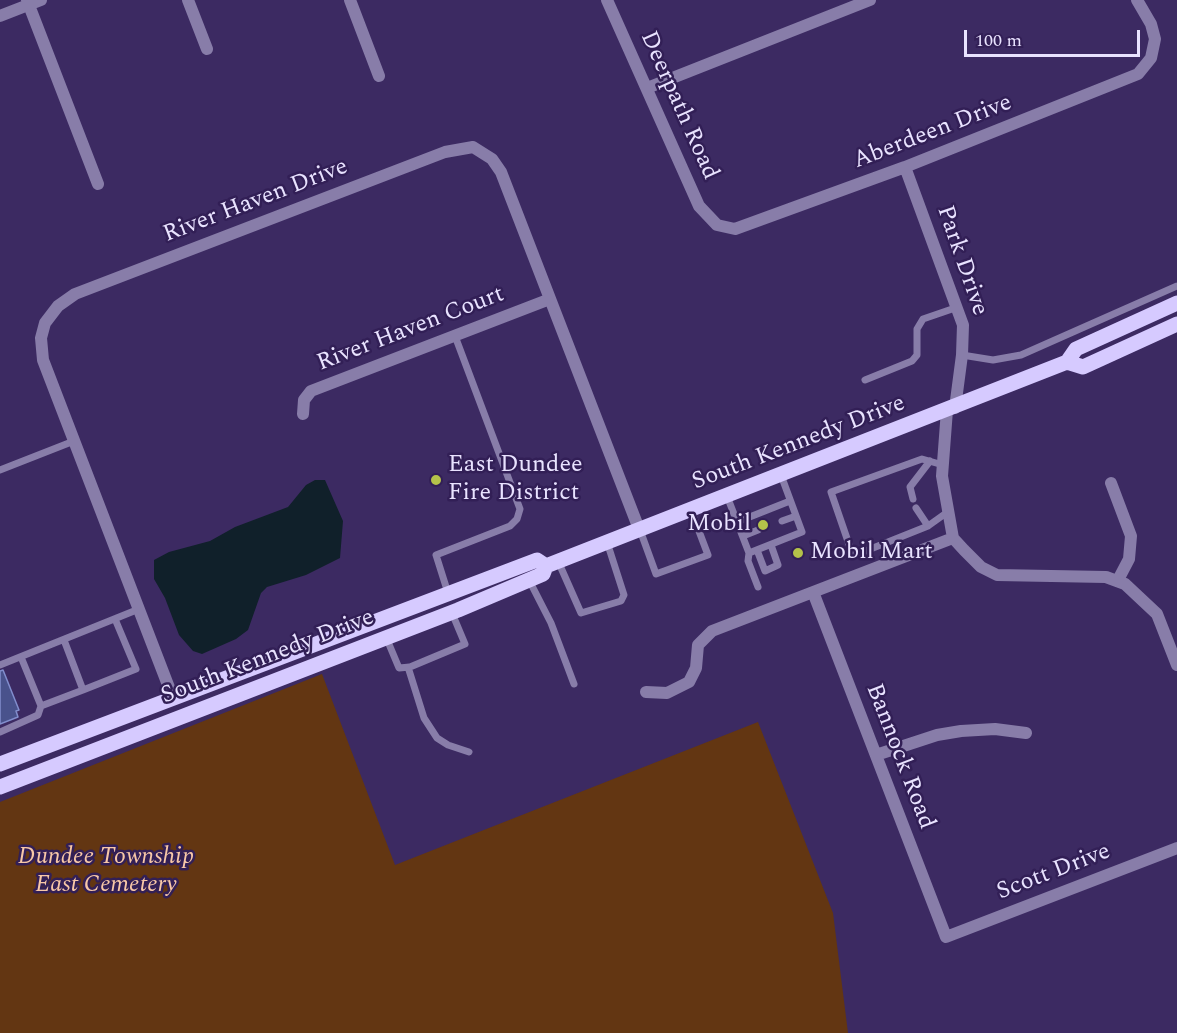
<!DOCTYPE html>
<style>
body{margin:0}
#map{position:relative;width:1177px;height:1033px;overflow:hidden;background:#3c2a62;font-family:Spectral,serif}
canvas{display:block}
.scale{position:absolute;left:964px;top:30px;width:176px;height:27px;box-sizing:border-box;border:3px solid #e9e3ff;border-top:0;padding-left:8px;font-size:18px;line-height:21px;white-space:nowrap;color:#e9e3ff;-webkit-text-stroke:4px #321f56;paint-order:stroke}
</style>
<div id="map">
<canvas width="1177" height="1033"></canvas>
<div class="scale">100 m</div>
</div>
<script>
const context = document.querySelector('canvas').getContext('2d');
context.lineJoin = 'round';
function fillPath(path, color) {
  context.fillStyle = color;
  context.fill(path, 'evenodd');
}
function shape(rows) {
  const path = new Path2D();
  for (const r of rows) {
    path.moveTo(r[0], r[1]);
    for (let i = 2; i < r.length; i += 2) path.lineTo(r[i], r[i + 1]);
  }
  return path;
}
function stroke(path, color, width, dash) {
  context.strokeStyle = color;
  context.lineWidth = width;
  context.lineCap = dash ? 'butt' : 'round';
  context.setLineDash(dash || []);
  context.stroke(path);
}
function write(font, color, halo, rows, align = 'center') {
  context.font = font + ' Spectral,serif';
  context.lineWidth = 5;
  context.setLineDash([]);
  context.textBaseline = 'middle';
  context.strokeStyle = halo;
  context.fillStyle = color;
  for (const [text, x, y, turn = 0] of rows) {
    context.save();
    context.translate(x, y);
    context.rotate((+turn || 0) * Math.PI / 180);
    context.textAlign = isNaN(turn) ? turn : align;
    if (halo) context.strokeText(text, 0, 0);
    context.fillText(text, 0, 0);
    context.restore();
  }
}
fillPath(shape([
 [322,674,395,865,758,722,833,913,848,1033,0,1033,0,802]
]), '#633612');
fillPath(shape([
 [315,480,325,480,343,521,340,558,306,575,267,587,261,593,248,630,236,639,202,654,193,651,179,635,165,598,154,579,154,560,169,552,210,541,235,527,288,507,306,485]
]), '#10202a');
const building = shape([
 [3,670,19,710,16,711,18,717,0,724,0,671,3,670]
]);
fillPath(building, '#49528c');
stroke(building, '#828ecd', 1.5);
stroke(shape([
 [962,355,993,360,1021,355,1177,286],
 [865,380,912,361,917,355,917,329,923,319,958,307],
 [943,465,922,459,831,492,853,556,928,526,949,511],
 [0,470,74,441],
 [727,496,749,553,802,532,781,475],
 [913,499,910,487,930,461],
 [916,508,928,526],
 [782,521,796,516],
 [737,522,790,501],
 [640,530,656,574,708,555,691,510],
 [743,536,758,530],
 [757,550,765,571,778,565,771,545],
 [749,553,748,561,758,587],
 [558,561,581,613,621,601,624,595,607,542],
 [529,580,551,623,574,684],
 [448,593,436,555,510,526,517,519,520,509,455,336],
 [386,637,399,668,410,667,465,644,452,613],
 [64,640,83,690,136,669,115,619],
 [21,657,41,706,83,690],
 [0,665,139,609],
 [408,667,424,718,437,738,448,745,469,752],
 [0,732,38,715,41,706]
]), '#887da9', 7);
stroke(shape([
 [27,0,98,184],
 [188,0,207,49],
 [350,0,379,76],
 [607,0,699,206,717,225,735,229,905,167,1138,74,1151,58,1155,39,1151,24,1137,0],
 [0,16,41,0],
 [647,88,870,0],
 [905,167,963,325,962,355,955,408],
 [947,410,942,476,953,538,964,550,981,567,997,575,1106,577,1125,584,1157,614,1177,665],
 [303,414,304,400,311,391,550,299],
 [1111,483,1131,536,1129,559,1118,580],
 [813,592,946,937,1177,848],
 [646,692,667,693,689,682,696,668,698,645,712,631,953,538],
 [173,698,43,360,41,338,45,323,58,306,75,294,445,152,473,147,492,159,501,172,639,529],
 [876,755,937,735,961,731,995,729,1026,733]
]), '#887da9', 12);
stroke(shape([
 [1067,362,1083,367,1177,324],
 [546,566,1067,362,1076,349,1177,303],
 [0,764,537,560,546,566],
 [0,787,458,610,543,574,546,566]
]), '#d6caff', 15);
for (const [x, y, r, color] of [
 [436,480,6,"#b4c24a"],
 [763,525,6,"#b4c24a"],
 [798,553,6,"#b4c24a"]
]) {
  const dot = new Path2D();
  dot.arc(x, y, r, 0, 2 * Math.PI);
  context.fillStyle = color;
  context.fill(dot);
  stroke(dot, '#321f56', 2);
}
write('24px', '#e9e3ff', '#321f56', [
 ["Deerpath Road",678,106,66],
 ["Aberdeen Drive",933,133,-21],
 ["River Haven Drive",256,202,-21],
 ["Park Drive",961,261,71],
 ["River Haven Court",411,330,-21],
 ["South Kennedy Drive",799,444,-21],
 ["South Kennedy Drive",268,658,-21],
 ["Bannock Road",899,757,69],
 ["Scott Drive",1054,873,-21]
]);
write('24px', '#e9e3ff', '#321f56', [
 ["East Dundee",448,466],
 ["Fire District",448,494],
 ["Mobil",751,525,"right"],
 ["Mobil Mart",810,553]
], 'left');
write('italic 24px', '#f8c8a7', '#321f56', [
 ["Dundee Township",106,858],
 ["East Cemetery",106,886]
]);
</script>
